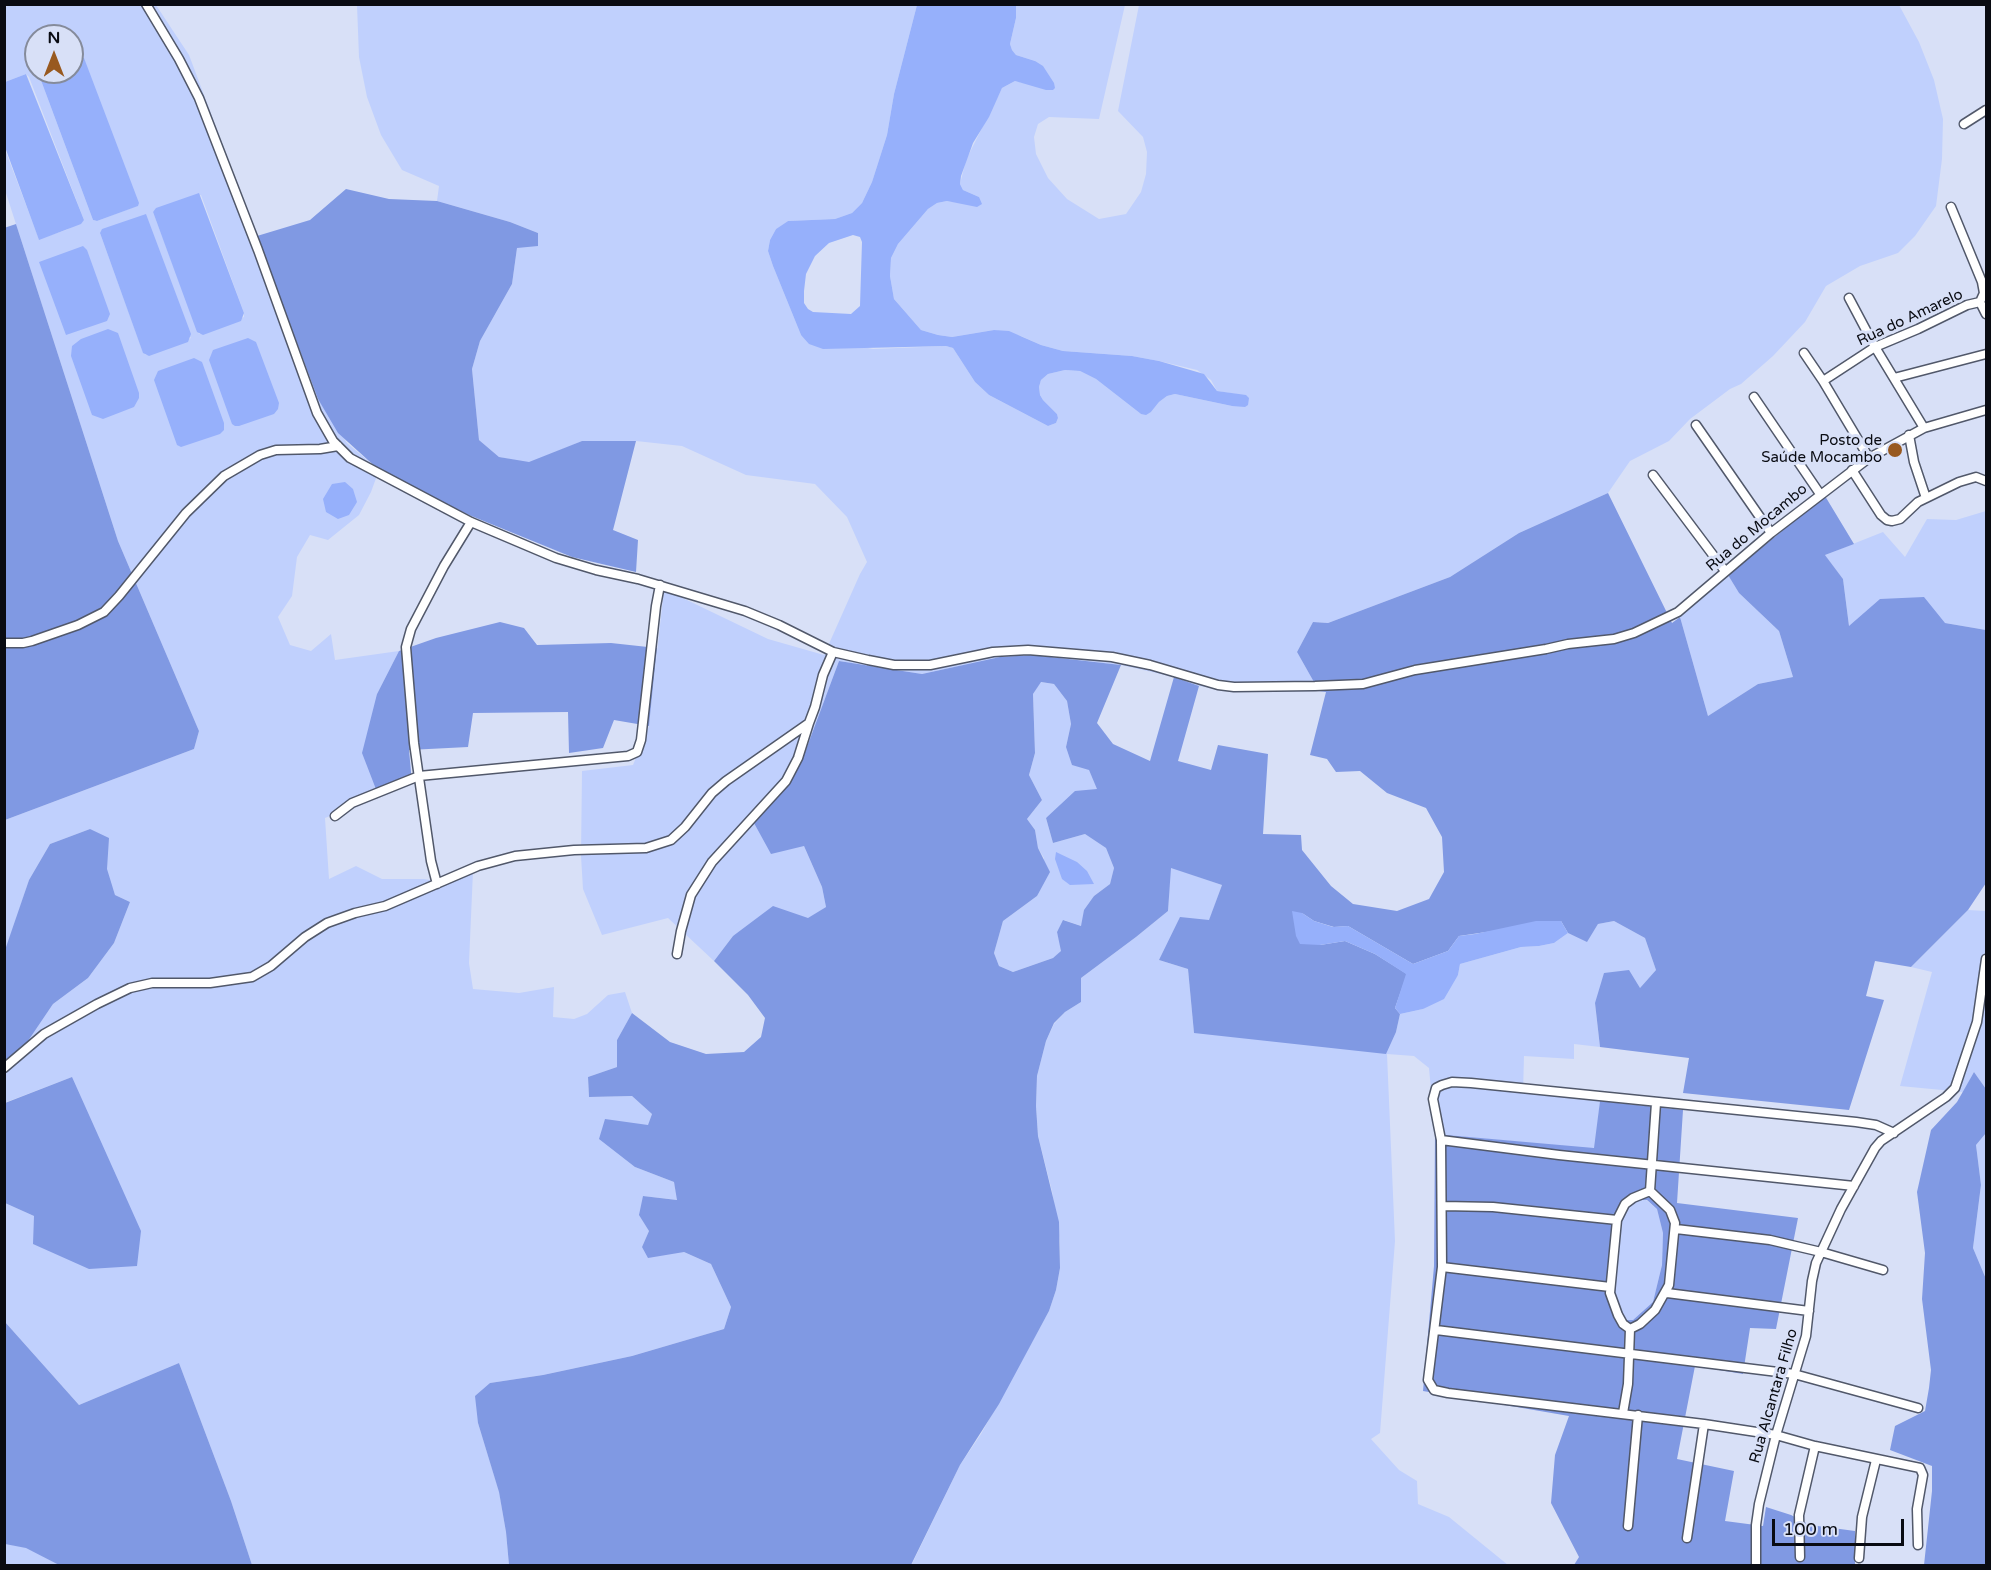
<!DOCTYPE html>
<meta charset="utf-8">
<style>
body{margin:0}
#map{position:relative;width:1991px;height:1570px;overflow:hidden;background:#d8e0f7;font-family:"Varela Round",sans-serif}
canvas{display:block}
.frame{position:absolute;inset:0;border:6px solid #090b12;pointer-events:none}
.north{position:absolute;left:24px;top:24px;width:60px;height:60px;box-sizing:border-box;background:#d8e0f7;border:2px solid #858b9b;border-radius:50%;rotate:0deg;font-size:16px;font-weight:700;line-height:24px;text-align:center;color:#090b12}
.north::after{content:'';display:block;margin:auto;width:21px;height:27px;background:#98591f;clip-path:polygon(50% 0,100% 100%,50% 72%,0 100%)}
.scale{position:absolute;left:1772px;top:1519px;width:132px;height:27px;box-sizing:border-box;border:3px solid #090b12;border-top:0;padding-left:8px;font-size:18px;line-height:21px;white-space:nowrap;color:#090b12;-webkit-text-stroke:4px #d8e0f7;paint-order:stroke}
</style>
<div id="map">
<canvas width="1991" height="1570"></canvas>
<div class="frame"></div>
<div class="north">N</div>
<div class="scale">100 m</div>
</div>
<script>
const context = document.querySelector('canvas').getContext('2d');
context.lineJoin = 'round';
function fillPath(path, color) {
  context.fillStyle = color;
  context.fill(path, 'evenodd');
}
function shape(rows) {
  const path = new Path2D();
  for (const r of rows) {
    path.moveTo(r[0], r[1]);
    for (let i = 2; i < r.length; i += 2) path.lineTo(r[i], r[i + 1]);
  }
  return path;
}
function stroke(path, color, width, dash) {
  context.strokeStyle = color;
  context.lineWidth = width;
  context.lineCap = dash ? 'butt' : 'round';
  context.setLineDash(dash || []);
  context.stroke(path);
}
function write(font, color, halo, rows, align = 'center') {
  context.font = font + ' "Varela Round",sans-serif';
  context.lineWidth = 6;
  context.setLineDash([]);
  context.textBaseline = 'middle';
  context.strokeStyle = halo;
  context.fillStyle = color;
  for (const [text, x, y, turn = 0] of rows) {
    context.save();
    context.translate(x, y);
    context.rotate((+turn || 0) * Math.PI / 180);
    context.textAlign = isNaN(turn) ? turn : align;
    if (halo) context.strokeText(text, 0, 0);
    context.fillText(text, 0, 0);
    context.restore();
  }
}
fillPath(shape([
 [14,4,156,5,189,55,318,399,347,443,379,470,371,492,359,515,328,540,310,535,297,557,292,596,278,617,290,645,311,651,331,634,335,660,399,651,377,694,379,797,325,818,329,879,356,866,382,879,424,879,447,883,473,871,469,963,473,989,519,993,554,987,553,1017,574,1019,587,1014,608,995,625,992,632,1013,617,1040,617,1067,588,1077,589,1097,632,1096,652,1114,635,1167,674,1182,678,1200,643,1196,649,1231,642,1247,684,1252,711,1264,731,1307,724,1329,632,1356,543,1375,490,1383,478,1423,499,1491,506,1532,509,1565,252,1565,231,1501,179,1363,79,1405,5,1322,5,1203,34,1216,72,1077,4,1103,5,1063,28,1041,53,1004,88,978,114,943,130,902,115,895,90,829,50,844,29,880,5,953,5,820,194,749,199,731,118,541,5,190,4,147,39,239,66,230,84,220,29,77,26,74,5,82,5,7],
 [36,36,72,36,72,59,80,56,137,206,97,221,93,220,39,75,40,72,36,72],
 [201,195,244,313,244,317,199,334,153,212],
 [100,233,191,338,146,355,143,352],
 [357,5,917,5,894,94,887,135,872,182,862,203,852,213,835,219,788,221,776,229,770,240,768,251,773,266,801,335,873,349,946,346,953,348,975,382,989,395,1048,426,1056,423,1058,418,1057,414,1043,400,1040,395,1039,387,1041,380,1048,374,1065,370,1080,371,1096,379,1141,414,1151,412,1159,402,1167,396,1175,394,1232,406,1236,394,1217,391,1211,380,1197,370,1159,361,1132,356,1063,351,1041,345,1021,336,994,330,952,337,938,335,921,330,894,299,890,276,891,258,898,244,928,209,937,203,947,201,961,203,979,197,963,190,960,184,966,160,1002,88,1015,81,1024,83,1035,61,1016,55,1012,50,1010,44,1016,18,1016,5,1125,5,1099,119,1049,117,1038,124,1034,137,1036,154,1048,178,1067,199,1099,219,1126,214,1141,192,1146,174,1147,152,1143,137,1118,111,1139,5,1899,5,1919,42,1934,80,1943,119,1942,159,1936,206,1915,236,1898,253,1860,266,1826,286,1805,322,1773,356,1741,384,1730,389,1690,419,1669,441,1630,461,1608,493,1519,533,1450,577,1328,623,1313,622,1297,652,1319,691,1240,692,1199,686,1174,677,1121,665,1033,655,1000,657,922,674,839,661,801,763,754,823,804,846,822,887,826,907,809,918,733,936,714,961,668,918,602,935,583,889,581,856,582,771,633,765,649,726,664,589,768,639,824,655,860,574,867,562,847,517,815,484,746,475,682,446,636,441,582,441,529,463,499,457,479,440,472,369,480,341,512,284,517,248,538,233,510,222,437,201,439,186,402,170,381,135,367,97,359,57],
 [1986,511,1986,630,1945,623,1849,626,1843,579,1825,555,1883,532,1905,557,1927,519,1956,520],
 [1728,575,1739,593,1779,631,1793,677,1758,684,1708,716,1680,617],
 [1040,682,1054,684,1067,701,1071,724,1066,747,1089,770,1098,789,1046,818,1053,843,1085,834,1106,848,1114,868,1110,884,1094,896,1081,926,1064,920,1057,932,1062,951,1053,958,1013,972,999,966,994,953,1003,921,1037,896,1044,858,1038,848,1035,830,1027,819,1042,800,1029,775,1035,753,1033,694],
 [1170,867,1222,885,1209,921,1159,960,1188,969,1194,1033,1396,1032,1400,1014,1423,1009,1458,975,1460,964,1521,947,1539,946,1554,943,1568,933,1587,941,1598,924,1614,921,1645,938,1656,970,1640,988,1595,1003,1600,1047,1574,1044,1574,1059,1524,1056,1523,1093,1600,1101,1595,1149,1435,1134,1429,1068,1414,1056,1387,1054,1395,1241,1380,1433,1371,1439,1399,1470,1417,1481,1418,1504,1449,1517,1508,1565,911,1566,960,1465,981,1434,1049,1311,1056,1290,1060,1268,1060,1242,1052,1191,1038,1136,1036,1106,1037,1076,1046,1041,1054,1024,1065,1012,1081,1002,1081,978,1136,937,1168,911],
 [1968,910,1986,911,1986,1089,1974,1072,1963,1092,1900,1086,1932,972,1911,967],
 [1986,1133,1986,1279,1973,1248,1981,1185,1976,1145],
 [1638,1200,1646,1200,1657,1209,1663,1233,1662,1265,1653,1302,1633,1320,1624,1320,1615,1298,1620,1224,1626,1207],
 [5,1544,26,1547,59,1565,5,1566]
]), '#c0d0fd');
fillPath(shape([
 [346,189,389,199,437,201,510,222,538,233,538,246,517,248,512,284,480,341,472,369,479,440,499,457,529,462,582,441,636,441,613,530,638,540,636,572,572,557,469,515,379,470,338,433,318,399,257,236,310,220],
 [16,224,118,541,199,731,194,749,5,820,4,228],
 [1608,493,1672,623,1680,617,1708,716,1758,684,1793,677,1779,631,1739,593,1728,575,1825,496,1854,544,1825,555,1843,579,1849,626,1880,599,1924,597,1945,623,1986,630,1986,883,1968,910,1911,967,1875,961,1866,996,1884,1000,1849,1110,1683,1093,1689,1058,1600,1047,1595,1003,1604,973,1629,970,1640,988,1656,970,1645,938,1614,921,1598,924,1587,942,1568,933,1561,921,1459,936,1448,951,1413,964,1348,926,1334,927,1314,921,1302,913,1320,945,1345,941,1375,954,1407,974,1395,1008,1400,1014,1396,1032,1386,1054,1194,1033,1188,969,1159,960,1180,917,1209,920,1222,885,1171,868,1168,911,1136,937,1081,978,1081,1002,1065,1012,1054,1023,1046,1041,1037,1076,1036,1106,1038,1136,1059,1222,1060,1268,1056,1290,1049,1311,999,1404,960,1465,911,1565,509,1565,506,1532,499,1492,478,1423,475,1396,490,1383,543,1375,632,1356,724,1329,731,1307,711,1264,684,1252,648,1258,642,1247,649,1231,639,1215,643,1196,677,1200,674,1182,635,1167,599,1139,605,1119,648,1125,652,1114,632,1096,589,1097,588,1077,617,1067,617,1040,632,1013,670,1042,706,1054,744,1052,761,1037,765,1018,748,995,714,961,733,936,773,906,808,918,826,907,822,887,804,846,771,854,754,823,801,763,839,661,922,674,1000,657,1033,655,1121,665,1097,723,1113,744,1150,761,1174,677,1199,686,1178,761,1211,770,1218,745,1268,754,1263,834,1301,835,1302,850,1331,886,1353,904,1397,911,1429,899,1444,872,1442,837,1426,808,1387,793,1360,771,1336,772,1327,759,1310,755,1326,692,1319,691,1297,652,1313,622,1328,623,1450,577,1519,533],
 [1041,682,1054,684,1067,701,1071,724,1066,747,1072,765,1089,770,1097,789,1075,791,1046,818,1053,843,1085,834,1106,848,1114,868,1110,884,1094,896,1084,910,1081,926,1063,920,1057,932,1061,951,1053,958,1013,972,999,966,994,953,1003,921,1037,896,1050,872,1038,848,1035,830,1027,819,1042,800,1029,775,1035,753,1033,694],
 [500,622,524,628,537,645,611,643,657,648,649,726,614,720,603,748,569,753,568,712,473,713,468,747,409,750,412,783,379,797,362,753,377,694,399,651,436,638],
 [90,829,109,838,107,869,115,895,130,902,114,943,88,978,53,1004,28,1041,5,1063,4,953,29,880,50,844],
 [1974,1072,1986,1089,1986,1133,1976,1145,1981,1185,1973,1248,1986,1279,1986,1565,1924,1565,1932,1491,1932,1466,1890,1450,1895,1426,1925,1411,1929,1388,1931,1370,1922,1299,1925,1253,1917,1192,1931,1130,1957,1102],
 [72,1077,141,1231,137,1266,89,1269,33,1244,34,1216,5,1203,5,1103],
 [1600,1101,1683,1110,1677,1203,1798,1218,1776,1329,1750,1328,1743,1374,1695,1366,1677,1459,1734,1471,1725,1521,1763,1526,1766,1507,1791,1515,1810,1525,1855,1531,1855,1565,1574,1565,1579,1557,1551,1503,1555,1455,1569,1416,1423,1391,1434,1266,1435,1134,1594,1148],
 [1638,1200,1647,1200,1657,1209,1663,1233,1662,1265,1653,1302,1633,1320,1624,1320,1615,1298,1620,1224,1626,1207],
 [5,1322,79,1405,179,1363,231,1501,252,1565,59,1565,26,1548,5,1544]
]), '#8099e3');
fillPath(shape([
 [917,5,1016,5,1016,18,1010,44,1012,50,1016,55,1035,61,1043,66,1054,83,1055,88,1053,90,1046,90,1015,81,1002,88,989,117,973,143,961,176,960,184,963,190,979,197,982,204,977,207,947,201,937,203,928,209,898,244,891,258,890,276,894,299,921,330,938,335,952,337,994,330,1009,331,1041,345,1063,351,1132,356,1159,361,1204,374,1217,391,1246,395,1249,398,1248,405,1245,407,1232,406,1175,394,1167,396,1159,402,1151,412,1146,415,1141,414,1096,379,1080,371,1065,370,1048,374,1041,380,1039,387,1040,395,1043,400,1057,414,1058,418,1056,423,1048,426,989,395,975,382,953,348,946,346,823,349,809,344,801,335,773,266,768,251,770,240,776,229,788,221,835,219,852,213,862,203,872,182,887,135,894,94],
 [853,235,860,237,862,242,860,306,851,314,813,312,808,309,804,303,804,291,806,274,815,256,829,243],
 [80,56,84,58,139,203,138,206,97,221,93,220,39,75,40,72,72,72,72,59],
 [26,74,84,220,81,224,39,240,5,147,5,82],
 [199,193,244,313,241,321,203,335,197,332,153,212,156,208],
 [146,214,191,334,188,342,149,356,143,353,100,233,102,229],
 [83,246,87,250,110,314,107,321,66,335,39,262],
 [108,329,118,333,139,393,139,398,134,407,103,419,92,415,71,356,72,346,81,339],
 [248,338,256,342,279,403,278,409,274,414,239,426,235,426,232,424,209,360,213,350],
 [194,358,202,362,224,423,224,430,220,434,181,447,177,445,154,380,158,371],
 [345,482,353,489,357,502,349,515,338,519,326,512,323,499,332,484],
 [1056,852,1077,862,1087,871,1094,884,1070,885,1062,879,1055,859],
 [1292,911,1302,913,1314,921,1333,927,1348,926,1413,964,1448,951,1459,936,1475,934,1536,921,1561,921,1568,933,1554,943,1539,946,1521,947,1460,964,1458,975,1444,999,1423,1009,1400,1014,1395,1008,1406,974,1375,954,1345,941,1320,945,1300,944,1296,936]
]), '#96b0fb');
const minor = shape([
 [146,4,179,59,199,98,258,250,317,413,333,441,350,458,471,522,556,558,596,570,638,579,745,611,779,625,833,652,868,660,894,665,930,665,993,652,1028,650,1112,657,1150,665,1218,685,1234,687,1315,686,1363,684,1415,670,1546,649,1568,644,1614,639,1634,633,1678,612,1771,533,1869,458,1924,428,1986,410],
 [1964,124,1986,110],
 [1951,207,1982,282,1984,293,1980,302],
 [1849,298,1875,347,1924,428],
 [1980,302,1986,314],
 [1804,353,1823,381,1869,458],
 [1894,378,1986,354],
 [1823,381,1875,347,1918,329,1967,305,1980,302],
 [1754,397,1820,494],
 [1696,425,1771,533],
 [1909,435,1914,462,1926,498],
 [1852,470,1881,515,1887,520,1892,521,1900,519,1918,502,1959,482,1976,477,1986,481],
 [1653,475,1725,571],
 [4,643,23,643,32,641,78,625,104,612,119,596,186,513,224,476,260,455,276,450,320,449,338,446],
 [335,816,352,803,419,776,628,756,637,752,641,740,656,606,660,585],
 [437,884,431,861,414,743,406,647,411,629,444,566,471,522],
 [677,954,681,931,691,895,712,862,786,781,798,758,809,723],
 [4,1068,44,1034,97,1004,130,988,152,983,210,983,252,977,271,966,305,937,327,923,355,913,385,906,478,866,515,856,574,850,646,848,671,840,685,827,712,793,726,781,809,723,815,707,823,675,833,652],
 [1894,1133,1876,1125,1856,1122,1471,1083,1452,1082,1442,1085,1436,1088,1433,1099,1441,1140,1442,1267,1428,1380,1434,1390,1448,1393,1704,1424,1776,1435,1815,1446,1920,1468,1923,1475,1917,1509,1918,1545],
 [1441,1140,1559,1155,1854,1186],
 [1443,1206,1493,1207,1617,1220],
 [1676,1229,1770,1240,1821,1252,1883,1270],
 [1442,1267,1610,1287],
 [1667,1293,1809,1311],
 [1630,1329,1640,1324,1655,1310,1669,1285,1675,1223,1670,1210,1650,1191],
 [1436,1330,1794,1374,1918,1408],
 [1623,1413,1628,1384,1630,1329,1623,1324,1618,1315,1610,1293,1617,1220,1625,1204,1633,1198,1650,1191,1656,1103],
 [1628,1526,1638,1415],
 [1687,1538,1704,1424],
 [1800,1557,1799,1515,1815,1446],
 [1859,1558,1862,1517,1876,1460],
 [1756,1566,1756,1525,1759,1504,1776,1435,1806,1336,1812,1281,1816,1263,1841,1209,1875,1148,1881,1141,1946,1097,1955,1088,1977,1022,1986,959]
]);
stroke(minor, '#51586a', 11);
stroke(minor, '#fff', 8);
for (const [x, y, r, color] of [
 [1895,450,8,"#98591f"]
]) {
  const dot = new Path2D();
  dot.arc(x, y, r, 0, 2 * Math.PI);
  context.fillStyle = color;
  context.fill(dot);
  stroke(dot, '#d8e0f7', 2);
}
write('15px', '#090b12', '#d8e0f7', [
 ["Rua do Amarelo",1910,318,-25],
 ["Rua do Mocambo",1757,528,-40],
 ["Rua Alcantara Filho",1774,1396,-74]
]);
write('15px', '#090b12', '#d8e0f7', [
 ["Posto de",1882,441],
 ["Saúde Mocambo",1882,458]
], 'right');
</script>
